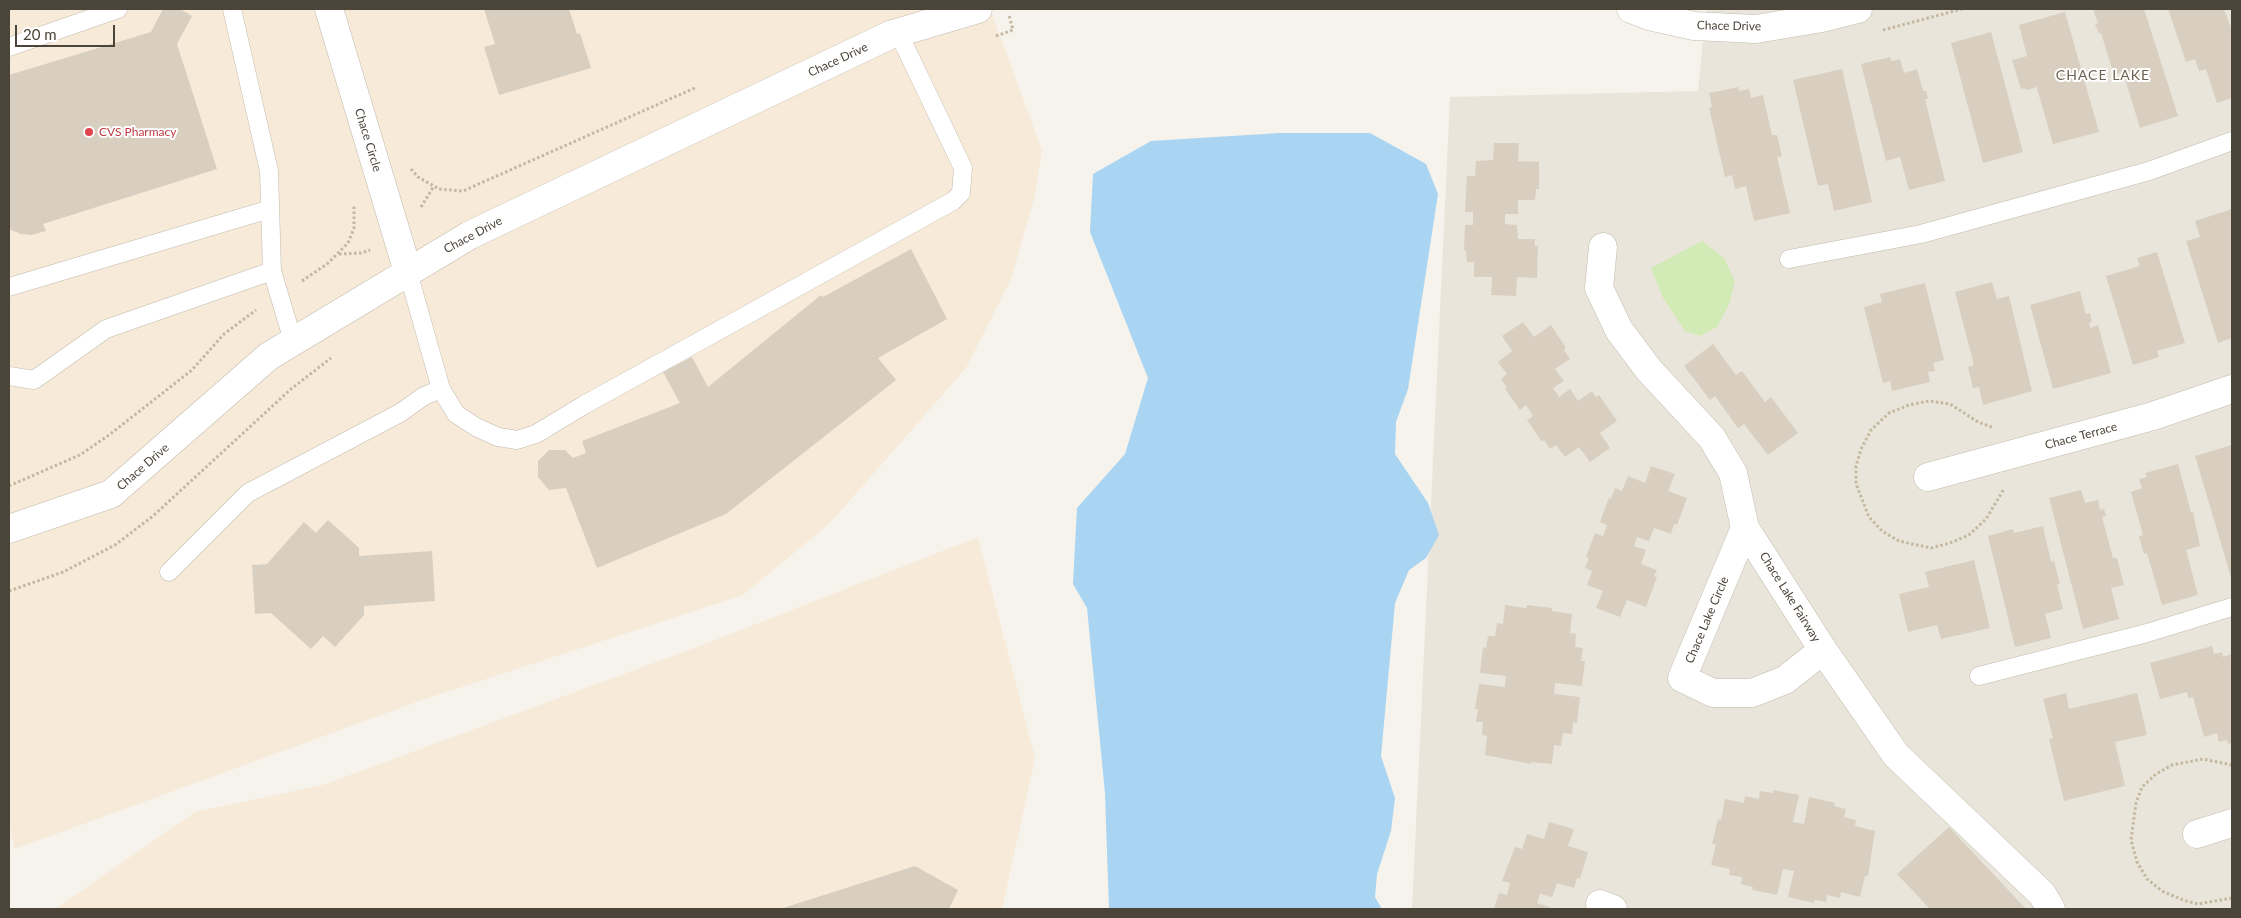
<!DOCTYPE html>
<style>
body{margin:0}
#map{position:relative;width:2241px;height:918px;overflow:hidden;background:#f6f3ec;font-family:Lato,sans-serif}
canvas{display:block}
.frame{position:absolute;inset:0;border:10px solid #4b4439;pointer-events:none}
.scale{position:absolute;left:15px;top:25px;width:100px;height:22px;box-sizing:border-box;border:2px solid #4b4439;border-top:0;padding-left:6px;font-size:15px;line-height:18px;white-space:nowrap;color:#4b4439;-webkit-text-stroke:4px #fff;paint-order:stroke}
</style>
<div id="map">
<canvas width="2241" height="918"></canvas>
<div class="frame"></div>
<div class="scale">20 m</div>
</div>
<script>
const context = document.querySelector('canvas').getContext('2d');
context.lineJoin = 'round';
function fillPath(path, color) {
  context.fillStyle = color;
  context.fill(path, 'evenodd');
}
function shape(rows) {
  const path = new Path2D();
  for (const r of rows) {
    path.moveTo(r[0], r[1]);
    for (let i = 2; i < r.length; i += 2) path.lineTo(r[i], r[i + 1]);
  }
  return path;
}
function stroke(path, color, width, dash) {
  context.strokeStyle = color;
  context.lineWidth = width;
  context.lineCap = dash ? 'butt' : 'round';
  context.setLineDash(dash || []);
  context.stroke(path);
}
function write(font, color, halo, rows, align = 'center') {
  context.font = font + ' Lato,sans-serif';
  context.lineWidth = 4;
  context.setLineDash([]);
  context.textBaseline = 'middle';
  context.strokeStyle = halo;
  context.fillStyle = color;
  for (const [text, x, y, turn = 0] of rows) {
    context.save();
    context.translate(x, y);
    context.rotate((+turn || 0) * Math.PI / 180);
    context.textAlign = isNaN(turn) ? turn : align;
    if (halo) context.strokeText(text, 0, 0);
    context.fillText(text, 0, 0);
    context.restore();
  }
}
fillPath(shape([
 [1706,9,2232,9,2232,909,1412,909,1450,97,1698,91]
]), '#eae5da');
fillPath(shape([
 [9,9,990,9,1042,150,1035,195,1011,279,966,368,830,523,743,595,422,700,15,849,9,827],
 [978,537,1035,758,1002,909,55,909,195,812,323,785,705,644]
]), '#f7ead8');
fillPath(shape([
 [1702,241,1724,258,1735,281,1729,305,1717,327,1700,336,1685,331,1663,298,1651,268]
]), '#d2eab5');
fillPath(shape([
 [1280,133,1370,133,1426,164,1438,194,1408,389,1396,422,1395,454,1428,503,1439,535,1426,558,1409,570,1395,603,1381,756,1395,798,1391,831,1377,874,1375,897,1382,909,1109,909,1105,793,1087,608,1073,584,1077,508,1125,454,1148,378,1090,232,1093,174,1151,141]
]), '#a9d4f2');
fillPath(shape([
 [163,9,180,9,192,16,177,44,217,169,43,224,46,231,31,235,21,234,9,229,9,75,151,32],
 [484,9,569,9,577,34,580,33,591,68,499,95,484,47,495,44],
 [2093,9,2144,9,2178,116,2140,128,2123,72,2114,75,2101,33,2099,34,2095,24,2098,23],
 [2168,9,2224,9,2232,31,2232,98,2217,103,2206,69,2199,71,2195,59,2186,62],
 [2065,12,2099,132,2053,144,2036,85,2035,88,2026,90,2025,88,2021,89,2012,60,2027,56,2019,25],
 [1991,32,2023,152,1983,163,1951,43],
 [1890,57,1892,61,1900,59,1904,73,1917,69,1923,91,1926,91,1928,99,1925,99,1945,181,1909,190,1900,157,1886,161,1861,64],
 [1842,69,1872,202,1834,211,1828,184,1818,186,1793,80],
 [1738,87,1739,91,1749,89,1751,98,1763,95,1772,135,1777,135,1782,156,1777,157,1790,213,1754,221,1746,186,1735,189,1732,175,1725,177,1709,108,1712,107,1709,93],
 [1494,143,1519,143,1518,161,1539,162,1539,189,1536,189,1535,200,1518,200,1518,214,1505,214,1505,224,1517,225,1518,239,1535,239,1535,246,1538,246,1537,278,1517,277,1516,296,1491,295,1492,277,1474,277,1474,262,1467,262,1466,251,1464,250,1465,225,1473,225,1473,212,1465,212,1467,176,1475,176,1476,161,1493,160],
 [2232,209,2232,338,2218,343,2186,241,2200,237,2195,221],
 [911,249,947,319,878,358,896,380,726,514,597,568,566,488,549,490,538,477,538,461,549,450,565,450,573,458,586,453,582,441,680,403,663,372,692,357,708,387,821,295,823,297],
 [2157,252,2185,343,2157,351,2159,357,2133,365,2106,276,2140,266,2137,258],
 [1992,282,1997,299,2009,296,2032,391,1983,405,1979,387,1973,388,1968,367,1974,365,1955,292],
 [1925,283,1944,360,1933,363,1935,371,1928,372,1930,382,1892,391,1890,381,1883,383,1864,307,1882,302,1880,294],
 [2080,291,2086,314,2090,313,2092,322,2089,323,2090,328,2098,325,2111,373,2053,389,2030,305],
 [1523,322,1534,337,1551,325,1566,348,1564,350,1570,359,1555,369,1564,381,1553,388,1559,397,1570,389,1578,401,1592,391,1596,397,1599,395,1617,421,1600,433,1610,448,1590,462,1579,447,1565,457,1556,445,1550,449,1544,440,1542,442,1527,420,1533,416,1526,405,1520,410,1505,389,1507,388,1501,379,1507,374,1498,362,1512,351,1502,336],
 [1713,344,1736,375,1742,371,1765,402,1771,397,1798,433,1768,455,1744,424,1738,428,1715,396,1710,400,1684,366],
 [2232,445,2232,576,2231,577,2195,456],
 [2178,464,2191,512,2193,512,2200,546,2186,550,2198,595,2162,605,2147,553,2144,554,2139,536,2143,535,2131,492,2142,488,2139,479,2147,477,2145,473],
 [1651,466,1675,474,1668,491,1687,498,1677,525,1674,524,1671,534,1654,528,1649,541,1637,537,1634,546,1646,550,1641,564,1657,570,1654,576,1657,577,1646,607,1627,600,1620,617,1596,608,1603,591,1587,585,1592,571,1585,568,1589,558,1586,557,1595,533,1603,536,1607,525,1600,522,1609,498,1611,499,1615,488,1622,491,1628,476,1645,483],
 [2081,490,2085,503,2098,500,2100,510,2104,509,2106,516,2102,517,2113,558,2117,558,2124,585,2111,588,2119,619,2083,629,2049,498],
 [328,520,359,548,359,556,432,551,435,601,364,606,364,615,335,647,323,636,311,649,271,613,255,614,252,565,267,564,304,522,316,533],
 [2043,526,2051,562,2054,561,2060,584,2057,585,2063,609,2045,614,2051,638,2015,647,1988,536,2013,529,2014,533],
 [1974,560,1990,628,1941,639,1937,625,1908,632,1899,594,1929,587,1925,572],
 [1505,605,1526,608,1527,605,1552,608,1552,611,1572,614,1570,633,1576,634,1575,647,1583,648,1581,661,1585,661,1582,686,1555,683,1554,694,1580,697,1577,723,1573,722,1572,734,1563,733,1561,746,1554,745,1552,764,1531,762,1531,764,1485,755,1487,736,1482,735,1483,722,1476,722,1478,709,1475,709,1479,684,1505,687,1506,676,1480,673,1483,647,1486,648,1488,636,1495,636,1497,623,1503,624],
 [2212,646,2214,654,2222,652,2223,657,2232,654,2232,743,2228,744,2227,740,2219,742,2217,733,2204,737,2193,697,2188,698,2187,692,2160,699,2150,663],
 [2066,693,2069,709,2137,693,2147,735,2115,742,2125,786,2064,801,2049,739,2053,738,2043,699],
 [1773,790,1799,795,1793,822,1804,824,1809,797,1835,803,1834,806,1846,809,1844,817,1856,820,1855,826,1875,831,1868,876,1865,876,1860,897,1841,892,1840,898,1827,895,1826,902,1814,900,1814,903,1788,897,1794,871,1783,869,1777,895,1752,890,1753,887,1741,884,1742,877,1729,875,1730,869,1711,865,1716,844,1712,844,1718,819,1721,820,1725,799,1744,803,1745,796,1759,799,1760,791,1773,793],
 [1549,822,1574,829,1568,846,1588,852,1580,879,1577,878,1574,888,1557,883,1552,897,1540,894,1537,903,1550,907,1549,909,1494,909,1499,893,1507,895,1510,883,1502,881,1515,847,1522,849,1527,834,1544,839],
 [1949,827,2026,909,1930,909,1897,874],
 [915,866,958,890,949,909,780,909]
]), '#d8cfc1');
const lane = shape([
 [232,9,269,171,272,271,293,341],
 [9,47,118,9],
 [1789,259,1921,234,2149,171,2232,141],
 [9,287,270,209],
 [9,376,34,380,106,329,272,271],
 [441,389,456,414,476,427,498,437,517,440,536,434,584,405,953,201,961,193,963,168,898,32],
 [169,572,248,493,400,413,424,396,441,389,408,272],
 [1979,676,2147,633,2232,607]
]);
const street = shape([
 [329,9,408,272],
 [1631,9,1649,16,1694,26,1756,29,1822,18,1858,9],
 [1603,247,1599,288,1619,330,1649,370,1712,438,1733,473,1745,528,1823,650,1896,755,2042,894,2051,909],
 [1928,477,2153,416,2232,389],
 [1745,528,1682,678,1713,693,1752,693,1785,680,1823,650],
 [9,529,111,494,269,356,470,235,890,35,978,9],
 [2197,834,2232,823],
 [1600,904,1613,909]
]);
stroke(lane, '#c2bbae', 19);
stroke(street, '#c2bbae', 29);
stroke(shape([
 [1883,30,1962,9],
 [996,36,1013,30,1009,15],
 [411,169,418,177,439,189,463,191,697,87],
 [421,207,434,186],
 [339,254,361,253,370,250],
 [302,281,327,264,348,243,354,228,354,206],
 [1992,427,1978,422,1950,404,1929,401,1909,405,1889,413,1871,430,1861,449,1856,466,1856,484,1869,517,1882,531,1899,541,1931,548,1950,543,1969,535,1986,519,2004,489],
 [9,486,80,455,109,435,192,370,224,334,256,310],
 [9,591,63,572,115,545,153,516,291,389,331,358],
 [2232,765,2203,759,2172,765,2156,774,2142,787,2136,803,2131,840,2137,862,2147,879,2162,891,2183,900,2198,904,2232,898]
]), '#c4b79f', 3, [2.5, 2.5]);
stroke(lane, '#fff', 18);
stroke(street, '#fff', 28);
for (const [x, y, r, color] of [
 [89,132,5,"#e0444e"]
]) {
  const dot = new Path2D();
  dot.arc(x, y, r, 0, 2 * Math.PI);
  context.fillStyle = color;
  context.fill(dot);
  stroke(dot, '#fff', 2);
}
write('12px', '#4b4439', '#fff', [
 ["Chace Drive",1729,26,1],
 ["Chace Drive",838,60,-25],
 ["Chace Circle",368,140,73],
 ["Chace Drive",473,235,-28],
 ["Chace Terrace",2081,436,-15],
 ["Chace Drive",143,467,-41],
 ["Chace Lake Fairway",1790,597,58],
 ["Chace Lake Circle",1707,620,-67]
]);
write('12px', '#be3a42', '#fff', [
 ["CVS Pharmacy",99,132]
], 'left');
context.letterSpacing = '1px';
write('14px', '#6e6250', '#fff', [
 ["CHACE LAKE",2103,75]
]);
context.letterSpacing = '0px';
</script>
